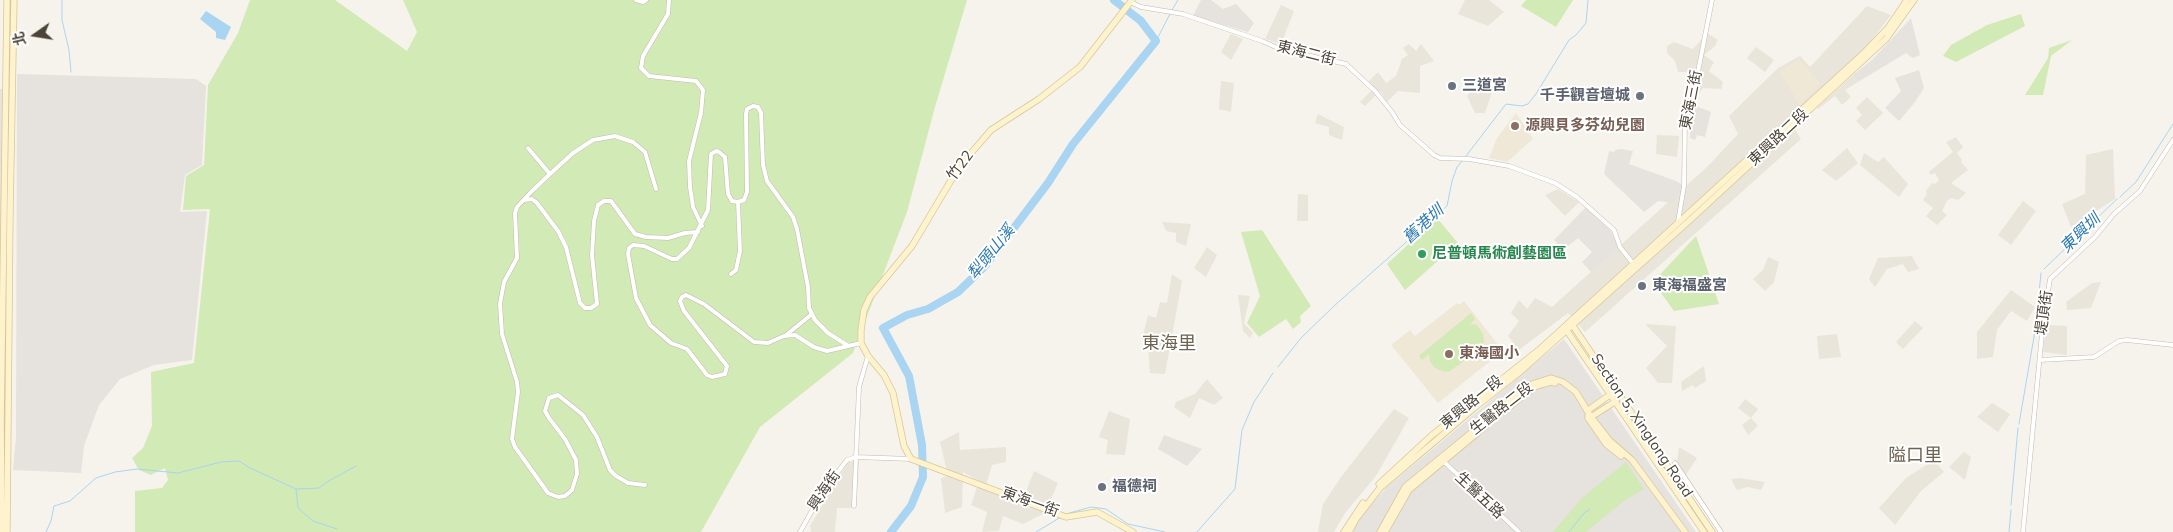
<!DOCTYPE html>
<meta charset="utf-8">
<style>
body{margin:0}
#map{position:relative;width:2173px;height:532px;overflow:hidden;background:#f6f3ec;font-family:"Nunito Sans","Noto Sans TC",sans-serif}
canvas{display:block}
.north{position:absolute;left:10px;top:10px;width:50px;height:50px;-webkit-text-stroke:4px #fff;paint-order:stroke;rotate:257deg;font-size:14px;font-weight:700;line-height:20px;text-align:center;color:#4b4439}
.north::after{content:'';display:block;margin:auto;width:18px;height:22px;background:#4b4439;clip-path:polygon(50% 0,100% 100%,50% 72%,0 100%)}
</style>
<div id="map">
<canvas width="2173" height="532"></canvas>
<div class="north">北</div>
</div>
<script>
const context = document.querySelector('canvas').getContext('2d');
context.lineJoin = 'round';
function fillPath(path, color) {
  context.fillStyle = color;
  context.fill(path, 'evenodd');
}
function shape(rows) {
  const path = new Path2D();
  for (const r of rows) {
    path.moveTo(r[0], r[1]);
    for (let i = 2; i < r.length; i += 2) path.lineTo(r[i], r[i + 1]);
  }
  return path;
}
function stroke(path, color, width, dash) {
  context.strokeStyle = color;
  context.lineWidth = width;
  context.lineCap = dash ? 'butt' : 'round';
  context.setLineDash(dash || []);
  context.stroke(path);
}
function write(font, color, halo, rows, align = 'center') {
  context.font = font + ' "Nunito Sans","Noto Sans TC",sans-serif';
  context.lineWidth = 4;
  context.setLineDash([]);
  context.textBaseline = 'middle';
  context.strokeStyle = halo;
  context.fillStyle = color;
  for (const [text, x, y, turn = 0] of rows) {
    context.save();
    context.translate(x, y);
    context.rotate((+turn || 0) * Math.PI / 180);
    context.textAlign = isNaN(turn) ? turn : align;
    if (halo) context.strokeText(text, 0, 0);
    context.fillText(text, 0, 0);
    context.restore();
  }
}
fillPath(shape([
 [1465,0,1489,0,1504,12,1488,26,1458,14],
 [1281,5,1294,11,1281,44,1265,39],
 [1867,6,1891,15,1858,58,1789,120,1801,139,1585,332,1568,313,1519,350,1508,336,1519,321,1511,313,1519,300,1527,309,1535,298,1552,307,1708,166,1738,134,1729,116,1778,68,1800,56,1810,67],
 [1707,33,1718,40,1715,46,1704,55,1714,62,1709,71,1723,82,1721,89,1703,88,1697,97,1694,98,1691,96,1694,90,1694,75,1689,72,1678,72,1675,61,1667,53,1667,46,1674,42,1693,49],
 [1231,34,1243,39,1231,60,1221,52],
 [1409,44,1416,51,1421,44,1434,61,1420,66,1420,93,1398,91,1387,102,1380,91,1365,106,1360,102,1374,88,1368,82,1378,72,1386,83,1396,76,1402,59,1408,55,1403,48],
 [1756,47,1774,60,1765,72,1747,58],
 [1853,75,1858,82,1845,90,1851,97,1842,105,1835,96,1818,109,1817,108],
 [1221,81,1234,83,1231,112,1219,109],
 [1479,82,1493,89,1485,113,1475,113,1467,96],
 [1867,97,1883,113,1865,130,1856,121,1862,115,1856,108],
 [1318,114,1344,127,1342,140,1329,135,1329,127,1315,123],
 [1657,135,1679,136,1677,157,1656,154],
 [1956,137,1963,147,1957,153,1962,160,1961,162,1968,170,1951,183,1966,193,1958,200,1951,198,1947,201,1942,211,1947,215,1937,225,1926,216,1933,208,1923,200,1927,194,1926,191,1932,183,1935,184,1939,180,1935,173,1931,175,1929,172,1953,152,1946,142],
 [1847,148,1858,163,1836,181,1822,170],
 [2113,149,2115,199,2071,227,2062,204,2085,194,2086,155],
 [1864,153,1878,162,1884,157,1908,184,1899,197,1860,165],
 [1558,189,1579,202,1565,216,1545,195],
 [1298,194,1308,195,1308,221,1297,221],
 [2023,201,2036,211,2011,245,1998,235],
 [1162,222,1191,224,1186,246,1176,242,1176,233,1166,231],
 [1207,247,1217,255,1206,277,1194,268],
 [1912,256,1919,269,1908,272,1903,264,1887,269,1875,287,1869,279,1878,258],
 [1768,257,1779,262,1774,282,1765,291,1753,279,1763,270],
 [1172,274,1182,281,1165,374,1150,373,1148,346,1142,340,1148,315,1156,318,1160,302,1167,303],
 [2101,282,2091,308,2067,310,2066,302,2092,283],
 [2011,290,2035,307,2027,321,2011,311,1997,330,1993,357,1977,359,1977,332],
 [1238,295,1250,296,1244,323,1253,333,1250,338,1243,331],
 [1915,321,1923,328,1903,349,1896,342],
 [1645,324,1676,326,1672,383,1658,383,1646,368,1667,346],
 [2046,325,2067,326,2067,355,2043,352],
 [1837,334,1841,357,1819,359,1817,336],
 [1704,366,1706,381,1695,388,1693,385,1682,391,1681,382],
 [1207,379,1223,398,1214,405,1199,398,1190,418,1174,407,1176,402,1195,394],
 [1745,399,1758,409,1751,418,1758,426,1748,435,1742,425,1751,418,1738,408],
 [1992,403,2010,414,1998,432,1977,417],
 [1394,409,1409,418,1376,476,1345,513,1334,532,1318,532,1323,504,1341,477],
 [1109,411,1130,419,1125,455,1106,454,1108,440,1099,437],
 [959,432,960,450,1006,447,1006,462,992,465,985,489,1021,504,1034,471,1058,483,1045,513,1023,524,1003,516,999,531,982,532,987,512,971,505,979,481,963,472,962,507,945,513,941,478,948,476,940,442],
 [1679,447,1697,458,1686,475,1677,462],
 [1964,452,1971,457,1965,480,1949,467],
 [1934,460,1944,472,1921,491,1895,525,1879,508,1906,478],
 [848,462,859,462,856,508,837,508,835,532,811,532,810,526],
 [1740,478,1765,482,1761,490,1748,487,1737,490,1731,479]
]), '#eae5da');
fillPath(shape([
 [1201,0,1211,0,1223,9,1236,4,1254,23,1248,32,1193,16],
 [1911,18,1920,55,1913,58,1906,53,1858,82,1853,75,1873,59],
 [1919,70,1924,88,1915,102,1899,121,1885,108,1901,91,1895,78],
 [17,74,196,79,206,86,202,165,185,175,180,212,207,211,192,360,154,365,120,379,99,405,84,446,81,473,13,470,16,436],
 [0,89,4,89,0,336],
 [1688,106,1696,106,1711,112,1705,137,1697,135,1695,140,1690,138,1691,123,1683,121],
 [1621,149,1633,151,1629,164,1676,181,1684,186,1674,203,1658,201,1644,212,1604,174,1609,151,1615,152,1615,150],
 [1586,207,1611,231,1619,247,1591,272,1582,262,1592,252,1578,238,1563,250,1554,240],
 [1564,339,1696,532,1352,532,1357,521,1386,488],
 [1164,435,1202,449,1187,466,1158,449]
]), '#e6e2dd');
fillPath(shape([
 [1799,59,1821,84,1800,105,1779,72],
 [1516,113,1533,139,1507,162,1489,158,1497,138],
 [1464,301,1503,351,1438,403,1391,345,1410,330,1415,336,1457,303,1459,305]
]), '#efe8d6');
fillPath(shape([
 [250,0,335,0,407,51,417,32,403,0,967,0,935,107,907,212,853,353,760,427,701,532,135,532,135,491,162,488,168,480,165,468,151,475,139,470,132,458,143,448,152,426,151,372,194,363,210,209,183,210,186,176,204,165,208,85,238,33],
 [1526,0,1573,0,1556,27,1521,6],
 [2021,14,2025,26,1956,62,1943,56,1951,45,1987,25],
 [2072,40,2051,56,2043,95,2025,95,2048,58,2049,48],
 [1437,218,1458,243,1405,290,1387,264],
 [1262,230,1311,306,1300,316,1301,322,1293,329,1286,319,1259,337,1247,323,1260,296,1241,232],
 [1696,236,1719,304,1674,311,1653,282],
 [1471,313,1475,319,1470,324,1477,325,1483,334,1484,342,1479,350,1450,371,1445,372,1435,368,1430,362,1429,354,1422,360,1419,356],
 [1626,462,1644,489,1625,500,1586,532,1553,532,1583,497]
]), '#d2eab5');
fillPath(shape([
 [206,11,231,27,225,40,216,38,216,32,200,19]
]), '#a9d4f2');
stroke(shape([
 [62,0,62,20,69,50,71,72],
 [1172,10,1178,0],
 [1156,41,1170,14],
 [1466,156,1506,104,1522,106,1528,104,1536,94,1569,40,1576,35,1586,23,1588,0],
 [2120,197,2136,182,2173,124],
 [2044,269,2117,199],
 [2037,314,2041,273],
 [1278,367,1301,338,1334,306,1447,206,1452,181,1457,167,1463,160],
 [2019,424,2035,331],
 [296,489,298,508,313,521,337,529],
 [2011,505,2018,428],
 [1066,514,1091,507,1106,509,1128,524,1165,532],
 [46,532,51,521,54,506,70,501,96,478,115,472,137,469,178,473,221,462,239,461,250,468,296,489,319,488,327,482,356,466],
 [1036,532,1061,517],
 [1197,532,1235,489,1242,430,1254,402,1273,373],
 [1569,532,1584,513,1590,509],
 [2009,532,2011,510]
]), '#a9d4f2', 1);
stroke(shape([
 [891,532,911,506,923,477,922,445,909,376,883,328,907,315,928,309,958,292,985,266,1048,183,1073,144,1156,41,1141,21,1114,0]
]), '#a9d4f2', 8);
const street = shape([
 [636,0,643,2,646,0],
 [669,0,668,14,643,56,641,68,649,76,696,81,703,90,701,113,689,161,690,187,693,207,702,226],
 [1130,2,1141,7,1183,14,1262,41,1280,49,1346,64,1375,91,1392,112,1400,125,1434,155,1440,158,1469,159,1509,166,1555,183,1577,197,1614,230,1620,247,1635,266],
 [528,148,550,174,532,191,517,207,515,213,517,258,504,282,500,304,502,334,517,382,518,392,512,439,515,447,548,493,558,497,565,496,572,490,577,474,576,460,565,439,549,418,545,411,549,398,558,395,583,415,597,437,610,470,616,476,628,483,645,485],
 [550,174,573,153,593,140,615,136,633,142,645,152,656,189],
 [524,200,532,199,537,203,558,231,566,247,580,303,585,308,591,308,597,304,592,255,594,221,598,205,604,201,611,201,635,234,646,237,668,238,685,233,698,232],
 [1678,222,1684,186,1685,121,1696,82,1712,0],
 [731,274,736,270,740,251,738,202],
 [785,336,812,314],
 [847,345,828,333,815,320,809,308,808,287,797,229,793,217,767,181,763,165,761,113,758,107,753,106,747,109,746,114,747,192,744,200,738,202,732,201,728,194,725,157,719,152,716,151,711,154,708,210,689,248,677,259,672,259,644,246,633,245,629,248,628,254,636,298,650,325,671,343,687,349,707,375,712,377,725,374,727,366,684,311,680,301,682,297,686,295,704,304,754,342,768,343,784,336,795,335,814,347,827,351,861,343],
 [2040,360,2094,357,2119,341,2127,340,2173,345],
 [1442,460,1519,532],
 [1675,463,1721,532],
 [854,506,859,387,868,356],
 [800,532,823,491,847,460,856,457,911,459],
 [2023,532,2043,323,2050,279,2095,237,2114,214,2140,191,2173,140]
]);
const secondary = shape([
 [1132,0,1080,67,1039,99,991,130,959,167,912,246,870,297,864,310,861,330,861,343,868,356,884,375,893,393,904,446,911,459,1066,517,1097,512,1133,532],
 [1571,323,1712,532],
 [1565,328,1704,532],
 [1504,411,1536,386,1551,382,1555,383],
 [1587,411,1611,394],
 [1588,416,1591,417,1616,401],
 [1588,418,1606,444,1621,456],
 [1379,484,1431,436,1540,349,1865,52,1888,28,1907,0],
 [2,532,1,423,7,0],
 [7,532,10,215,14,0],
 [1344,532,1363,503],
 [1349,532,1356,519,1380,488,1474,408,1521,371,1689,221,1886,39,1914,0],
 [1380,532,1405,487,1520,393,1532,384,1551,378,1563,382,1576,392,1591,417,1610,441,1632,460,1685,532],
 [1385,532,1409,490,1487,425]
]);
stroke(street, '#c2bbae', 5);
stroke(secondary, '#d6c79b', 7);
stroke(street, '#fff', 4);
stroke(secondary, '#fff3cd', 5.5);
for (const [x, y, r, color] of [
 [1452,86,5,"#6b7280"],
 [1640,96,5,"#6b7280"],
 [1515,126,5,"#8d6e63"],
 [1422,254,5,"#2e9e5b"],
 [1642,286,5,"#6b7280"],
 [1449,354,5,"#8d6e63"],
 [1102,487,5,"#6b7280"]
]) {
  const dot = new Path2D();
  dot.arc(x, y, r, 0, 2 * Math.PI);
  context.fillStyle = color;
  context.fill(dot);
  stroke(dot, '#fff', 2);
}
write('15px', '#4b4439', '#fff', [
 ["東海二街",1306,54,14],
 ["東海三街",1692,100,-79],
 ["東興路二段",1779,138,-43],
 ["竹22",961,166,-53],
 ["堤頂街",2045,313,-82],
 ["東興路一段",1472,403,-39],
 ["生醫路二段",1502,409,-38],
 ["Section 5, Xinglong Road",1641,426,56],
 ["興海街",825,491,-56],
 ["生醫五路",1479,496,43],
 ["東海一街",1030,503,20]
]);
write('bold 15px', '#5b616d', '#fff', [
 ["三道宮",1462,86],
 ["千手觀音壇城",1630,96,"right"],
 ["東海福盛宮",1652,286],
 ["福德祠",1112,487]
], 'left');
write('bold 15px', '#785e54', '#fff', [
 ["源興貝多芬幼兒園",1525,126],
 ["東海國小",1459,354]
], 'left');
write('bold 15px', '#27864d', '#fff', [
 ["尼普頓馬術創藝園區",1432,254]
], 'left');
write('italic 16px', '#2e7ab2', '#fff', [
 ["舊港圳",1424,225,-42],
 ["東興圳",2081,234,-44],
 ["犁頭山溪",992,253,-51]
]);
write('18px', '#6e6250', '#fff', [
 ["東海里",1169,345],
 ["隘口里",1915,457]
]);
</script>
